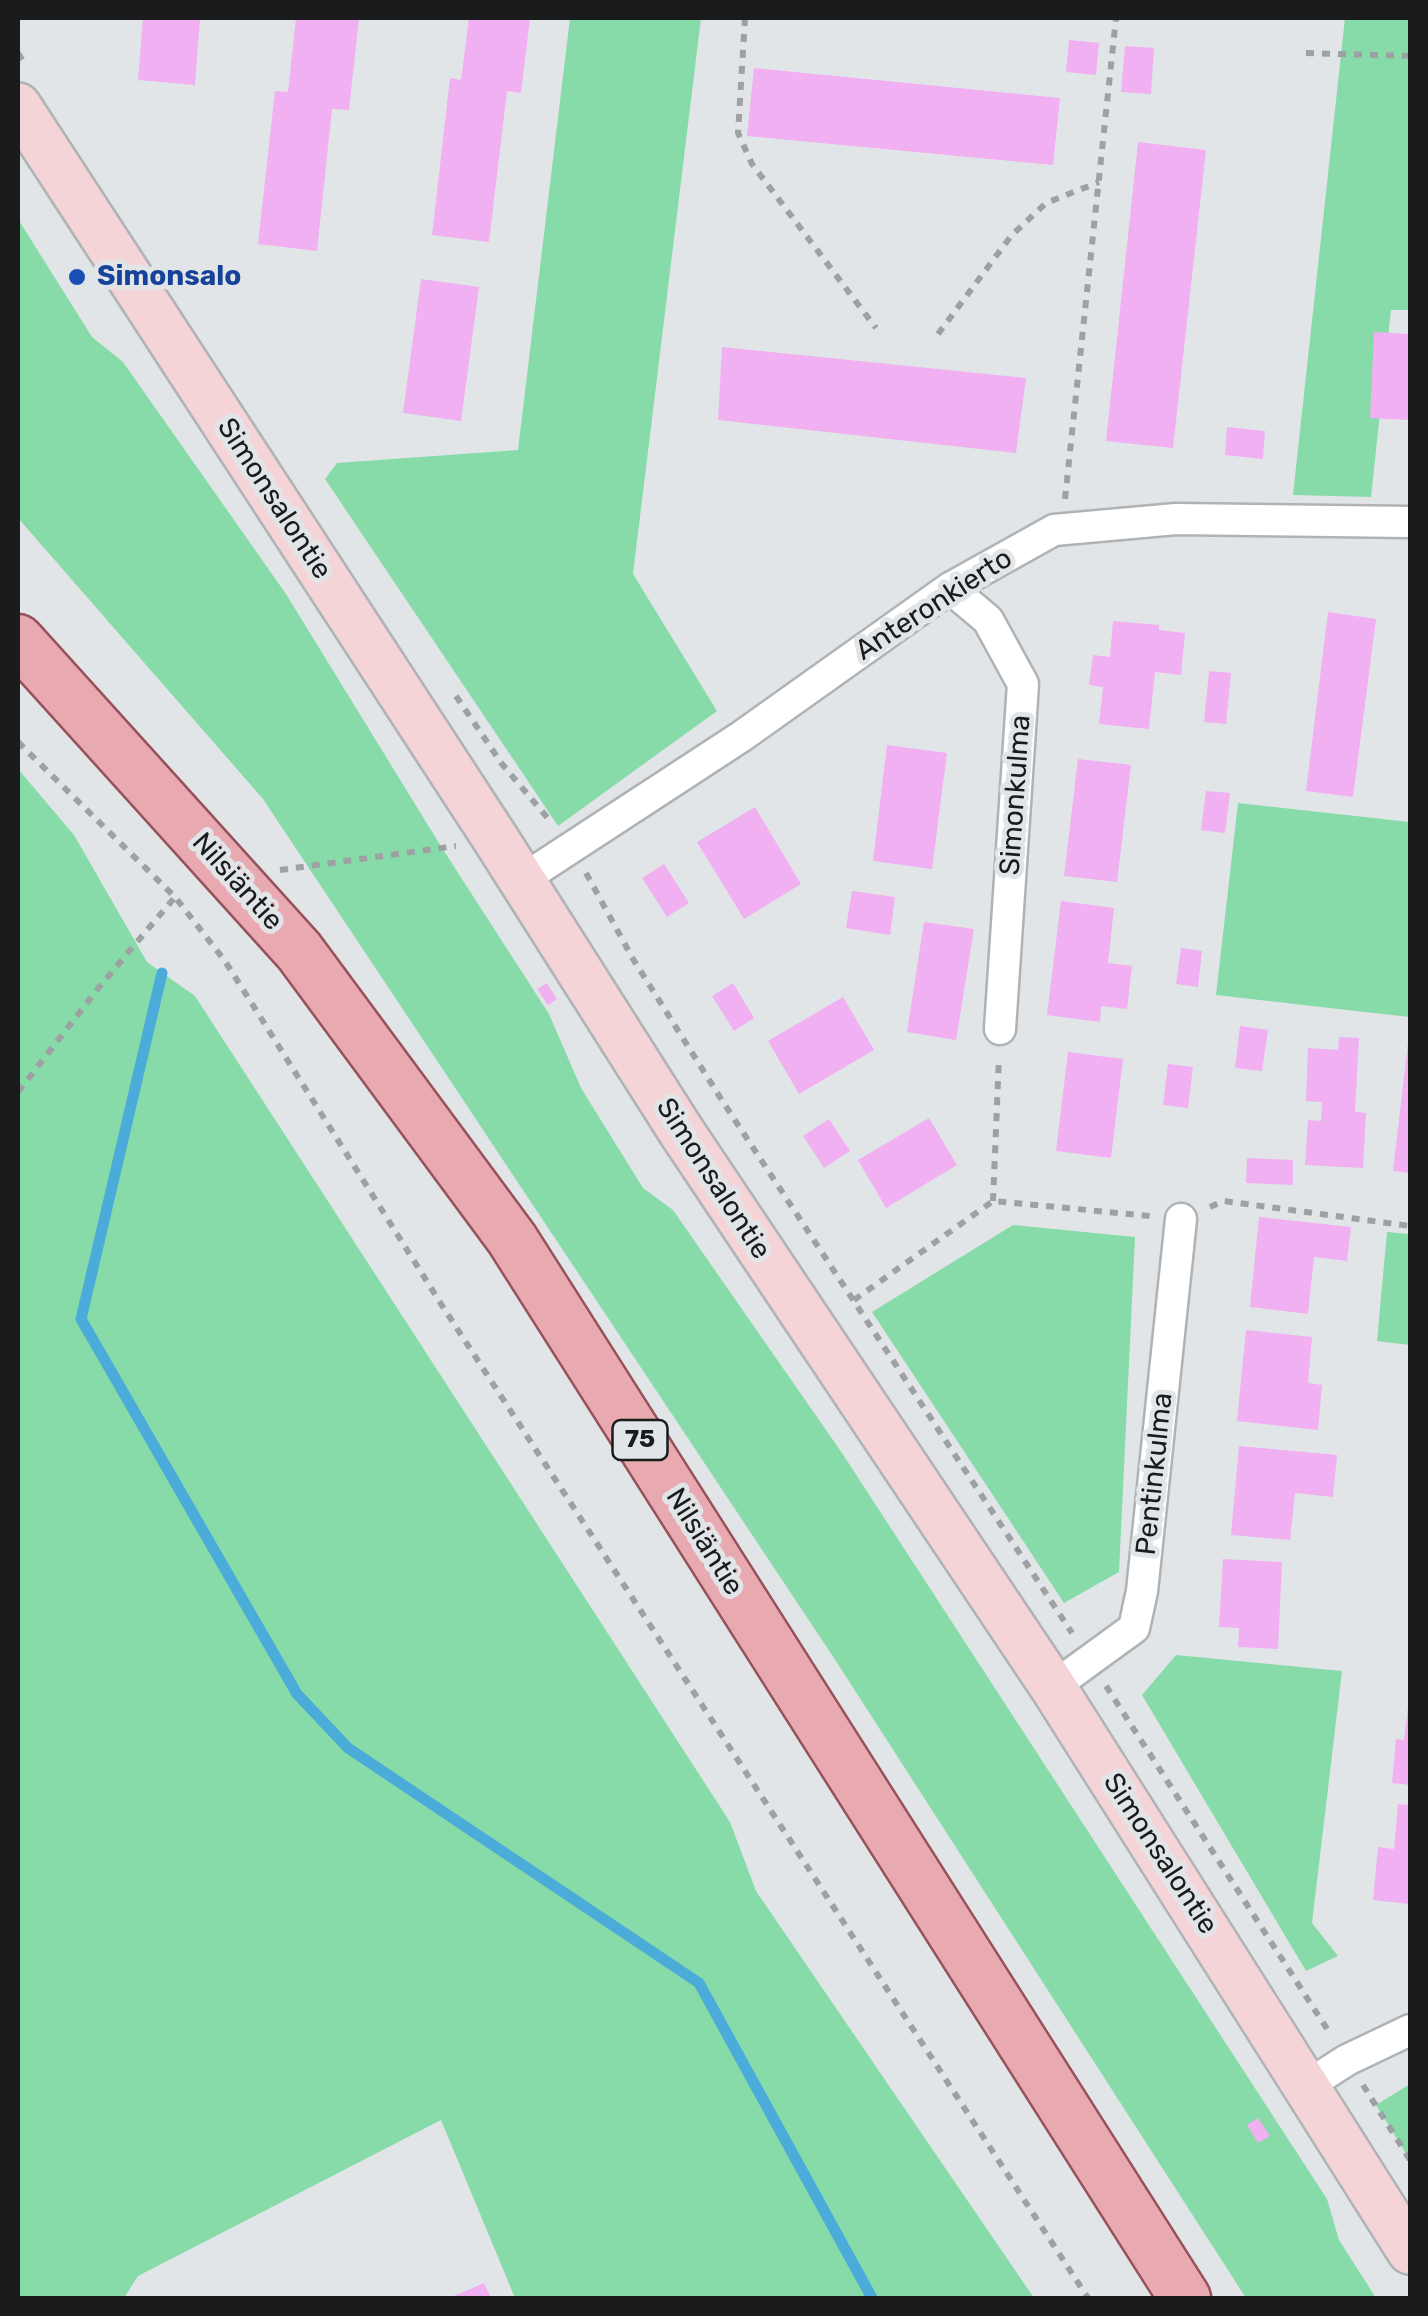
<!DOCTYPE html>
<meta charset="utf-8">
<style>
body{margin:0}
#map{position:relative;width:1428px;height:2316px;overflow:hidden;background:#e2e5e8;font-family:Rubik,sans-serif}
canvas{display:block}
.frame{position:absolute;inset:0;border:20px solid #191b1c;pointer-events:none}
</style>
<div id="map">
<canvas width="1428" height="2316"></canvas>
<div class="frame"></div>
</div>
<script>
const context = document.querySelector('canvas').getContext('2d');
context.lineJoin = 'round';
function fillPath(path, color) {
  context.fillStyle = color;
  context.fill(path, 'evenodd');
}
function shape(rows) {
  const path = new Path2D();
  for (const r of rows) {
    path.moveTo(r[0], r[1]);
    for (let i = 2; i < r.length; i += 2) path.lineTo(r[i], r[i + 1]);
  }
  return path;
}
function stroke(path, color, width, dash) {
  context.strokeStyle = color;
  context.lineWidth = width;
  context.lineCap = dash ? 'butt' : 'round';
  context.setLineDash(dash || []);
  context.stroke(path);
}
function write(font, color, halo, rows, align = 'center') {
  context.font = font + ' Rubik,sans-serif';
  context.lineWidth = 10;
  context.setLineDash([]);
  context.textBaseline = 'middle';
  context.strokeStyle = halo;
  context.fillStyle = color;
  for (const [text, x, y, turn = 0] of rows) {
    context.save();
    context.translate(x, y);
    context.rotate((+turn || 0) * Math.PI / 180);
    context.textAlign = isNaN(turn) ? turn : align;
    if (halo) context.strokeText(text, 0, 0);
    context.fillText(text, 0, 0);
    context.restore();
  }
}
fillPath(shape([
 [570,18,701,18,633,574,717,711,558,826,325,479,337,463,518,450],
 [1345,18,1410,18,1410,310,1391,310,1371,497,1293,495],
 [18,219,92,337,123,362,286,594,442,848,549,1014,581,1088,643,1188,673,1210,842,1453,1327,2199,1339,2240,1376,2298,1246,2298,834,1658,263,799,18,518],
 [18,769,74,835,147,962,195,996,730,1822,756,1891,1034,2298,515,2298,441,2120,138,2276,124,2298,18,2298],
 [1238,803,1410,822,1409,1017,1216,995],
 [1013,1225,1135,1237,1119,1572,1064,1603,872,1312],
 [1387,1232,1410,1234,1410,1345,1377,1341],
 [1176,1655,1342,1671,1312,1923,1338,1956,1306,1971,1142,1695],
 [1410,2084,1410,2160,1376,2105]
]), '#86dba8');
stroke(shape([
 [162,973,81,1319,297,1694,348,1748,699,1983,872,2298]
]), '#4babd9', 11);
fillPath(shape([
 [143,18,200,18,195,85,138,80],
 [296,18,359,18,349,110,332,109,317,251,258,244,275,91,288,92],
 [469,18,530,18,521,93,507,91,489,242,432,235,450,78,461,80],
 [1069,40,1099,43,1096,75,1066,72],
 [1125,46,1154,48,1151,94,1121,92],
 [754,68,1060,98,1053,165,747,136],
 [1138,142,1206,150,1173,448,1106,441],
 [421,279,479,287,461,421,403,413],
 [1374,332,1410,334,1410,420,1370,418],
 [722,347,1026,378,1016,453,718,420],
 [1227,427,1265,431,1263,459,1225,455],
 [1328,612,1376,619,1353,797,1306,791],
 [1113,621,1159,625,1159,630,1185,633,1181,675,1155,672,1149,729,1099,724,1103,687,1089,685,1093,655,1110,657],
 [1209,671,1231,673,1226,724,1204,722],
 [887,745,947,753,932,869,873,861],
 [1078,759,1131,765,1117,882,1064,876],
 [1206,791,1230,793,1225,833,1201,830],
 [755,807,801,884,744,919,697,842],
 [664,864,689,903,667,917,642,878],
 [852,891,895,897,890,935,846,928],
 [1061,901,1114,908,1108,963,1132,966,1127,1009,1101,1006,1100,1022,1047,1015],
 [924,922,974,929,956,1040,907,1032],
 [1181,948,1202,951,1198,987,1176,984],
 [547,983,557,999,548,1005,537,989],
 [733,983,754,1018,734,1031,712,996],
 [843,997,874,1050,799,1094,768,1041],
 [1240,1026,1268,1030,1262,1071,1235,1068],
 [1339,1037,1359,1038,1355,1112,1366,1113,1363,1168,1305,1165,1308,1120,1321,1121,1322,1102,1306,1101,1308,1048,1338,1050],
 [1408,1043,1410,1043,1410,1173,1393,1171],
 [1068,1052,1123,1059,1111,1158,1056,1151],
 [1168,1064,1193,1067,1188,1108,1163,1105],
 [929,1118,957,1165,886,1208,858,1160],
 [829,1119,850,1151,824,1168,803,1136],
 [1247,1158,1293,1160,1293,1185,1246,1183],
 [1259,1217,1351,1227,1347,1261,1314,1257,1308,1314,1250,1307],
 [1246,1330,1312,1337,1308,1383,1322,1385,1318,1430,1237,1421],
 [1239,1446,1337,1455,1333,1497,1295,1493,1290,1540,1231,1535],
 [1223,1559,1282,1562,1278,1649,1238,1647,1239,1628,1219,1627],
 [1408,1707,1410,1707,1410,1785,1392,1783,1396,1739,1404,1740],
 [1398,1804,1410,1805,1410,1904,1373,1900,1378,1847,1394,1849],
 [1258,2118,1270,2136,1258,2143,1247,2125],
 [484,2283,491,2298,449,2298]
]), '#f0b0f1');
const street = shape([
 [950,588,988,620,1023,684,1000,1029],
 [520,881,742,736,950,588,1054,530,1176,519,1410,522],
 [1053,1687,1134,1628,1142,1591,1181,1219],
 [1308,2085,1347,2060,1410,2030]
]);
const secondary = shape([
 [18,106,497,841,681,1131,1053,1687,1410,2251]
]);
const primary = shape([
 [18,640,299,951,512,1239,1185,2298]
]);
stroke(street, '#afb3b5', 35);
stroke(secondary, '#afb3b5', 50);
stroke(primary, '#96525a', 55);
stroke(shape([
 [745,18,738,133,752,164,876,328],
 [18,53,26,66],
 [1306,53,1410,56],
 [938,334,1011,236,1046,203,1099,182],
 [1065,499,1116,18],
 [456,696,502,764,551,822],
 [18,742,175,897,225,961,443,1307,1088,2298],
 [280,870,456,846],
 [586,873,633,959,723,1102,1072,1633],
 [18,1092,100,986,175,897],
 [993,1201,999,1057],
 [1210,1207,1224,1201,1410,1226],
 [854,1300,993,1201,1150,1216],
 [1106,1686,1329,2032],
 [1363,2085,1410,2160]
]), '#9ea1a3', 6, [8, 8]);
stroke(street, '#fff', 30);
stroke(secondary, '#f4d4d7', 45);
stroke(primary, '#e8a9b0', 50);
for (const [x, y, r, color] of [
 [77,277,10,"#1a4fb4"]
]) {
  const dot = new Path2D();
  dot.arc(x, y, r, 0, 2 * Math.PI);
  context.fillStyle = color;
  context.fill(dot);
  stroke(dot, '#e2e5e8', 4);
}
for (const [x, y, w] of [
 [640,1440,55]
]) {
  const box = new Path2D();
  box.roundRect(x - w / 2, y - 20, w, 40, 8);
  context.fillStyle = '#e2e5e8';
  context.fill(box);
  stroke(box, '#191b1c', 2.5);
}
write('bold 25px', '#191b1c', null, [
 ["75",640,1440]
]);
write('bold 28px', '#164399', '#e2e5e8', [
 ["Simonsalo",97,277]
], 'left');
write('28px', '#191b1c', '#e2e5e8', [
 ["Simonsalontie",274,499,57],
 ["Anteronkierto",934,605,-33],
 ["Simonkulma",1016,795,-86],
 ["Nilsiäntie",237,882,48],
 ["Simonsalontie",713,1179,57],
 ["Pentinkulma",1155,1474,-84],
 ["Nilsiäntie",704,1542,58],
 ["Simonsalontie",1160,1854,57]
]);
</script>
